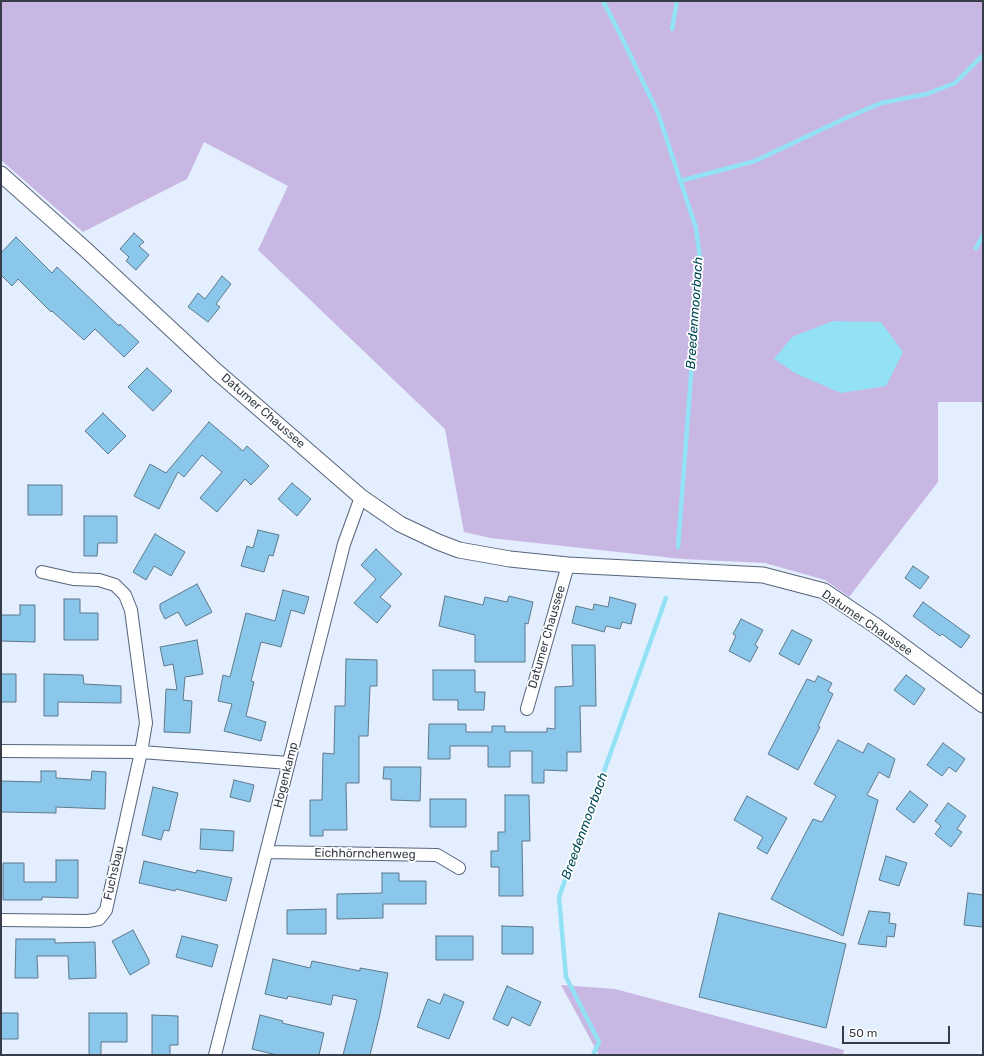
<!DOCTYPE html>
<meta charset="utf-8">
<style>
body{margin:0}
#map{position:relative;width:984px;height:1056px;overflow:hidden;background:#e3eefe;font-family:Rubik,sans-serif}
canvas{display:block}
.frame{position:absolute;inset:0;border:2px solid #373d48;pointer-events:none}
.scale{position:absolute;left:842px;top:1026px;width:108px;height:18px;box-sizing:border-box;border:2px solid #373d48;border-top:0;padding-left:5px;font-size:12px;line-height:14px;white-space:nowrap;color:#373d48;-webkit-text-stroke:3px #fff;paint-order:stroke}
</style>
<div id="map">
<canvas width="984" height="1056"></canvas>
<div class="frame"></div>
<div class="scale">50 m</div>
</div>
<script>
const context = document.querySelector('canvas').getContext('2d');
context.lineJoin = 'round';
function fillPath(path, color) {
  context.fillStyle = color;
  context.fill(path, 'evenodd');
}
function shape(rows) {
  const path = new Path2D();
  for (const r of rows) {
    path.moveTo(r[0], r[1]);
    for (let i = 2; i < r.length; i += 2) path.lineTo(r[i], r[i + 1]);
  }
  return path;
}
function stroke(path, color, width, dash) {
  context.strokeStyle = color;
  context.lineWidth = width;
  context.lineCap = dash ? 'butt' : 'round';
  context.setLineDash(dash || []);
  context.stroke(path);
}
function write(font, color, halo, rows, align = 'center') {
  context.font = font + ' Rubik,sans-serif';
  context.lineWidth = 3.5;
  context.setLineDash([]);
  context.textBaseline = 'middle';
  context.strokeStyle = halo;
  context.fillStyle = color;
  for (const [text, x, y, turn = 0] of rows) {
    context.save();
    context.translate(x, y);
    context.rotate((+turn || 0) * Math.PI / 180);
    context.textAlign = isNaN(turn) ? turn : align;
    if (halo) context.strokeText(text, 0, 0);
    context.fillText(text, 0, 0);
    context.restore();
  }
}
fillPath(shape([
 [1,1,983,1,983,402,938,402,938,482,849,597,825,580,765,563,682,559,490,538,464,532,445,429,258,250,288,186,204,142,187,179,83,232,1,160],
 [561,985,615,989,844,1050,843,1055,599,1055]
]), '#c9b7e3');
fillPath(shape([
 [833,321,881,322,903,352,886,386,841,393,797,374,774,359,792,337]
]), '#93e1f4');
stroke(shape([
 [603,1,623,40,658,113,696,228,700,258,678,547],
 [672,29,677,1],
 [680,181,755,161,846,118,881,103,927,94,955,83,983,55],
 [976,248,983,235],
 [593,1055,599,1042,566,977,559,897,666,598]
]), '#93e1f4', 4.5);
const building = shape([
 [134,233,144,242,139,246,149,255,136,270,126,261,129,257,120,249,134,233],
 [16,237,52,273,57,267,119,326,120,324,139,342,124,357,95,329,84,340,52,311,51,312,18,279,12,286,1,275,1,253,16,237],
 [222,276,231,284,216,304,220,307,208,322,188,307,198,293,205,299,222,276],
 [147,368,172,391,153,411,128,387,147,368],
 [103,413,126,436,108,454,85,431,103,413],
 [209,422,243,451,247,446,269,466,251,485,245,479,217,512,200,498,222,472,202,455,184,477,178,472,159,509,134,496,150,464,166,473,209,422],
 [292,483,311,499,297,516,278,499,292,483],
 [28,485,62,485,62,515,28,515,28,485],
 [84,516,117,516,117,543,98,543,97,556,84,556,84,516],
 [258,530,279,535,273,556,269,555,264,572,241,566,247,546,253,548,258,530],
 [155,534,185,552,171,576,154,566,146,580,133,572,155,534],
 [376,549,402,574,380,597,391,606,377,623,354,603,376,579,361,565,376,549],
 [913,566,929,577,920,589,905,578,913,566],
 [197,584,212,612,186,626,178,612,165,619,160,609,160,604,197,584],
 [283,590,309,597,304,614,291,610,281,647,261,642,251,681,254,682,246,716,266,722,261,741,224,731,232,704,218,701,223,675,230,677,246,613,275,621,283,590],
 [445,596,483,605,485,597,507,602,509,596,533,602,528,624,525,623,525,662,475,662,475,635,439,626,445,596],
 [610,597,636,604,631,624,622,622,620,629,606,626,604,632,572,623,576,606,593,610,594,604,608,607,610,597],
 [64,599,80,599,80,613,98,613,98,640,64,640,64,599],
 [923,602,970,636,961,648,942,634,940,636,913,616,923,602],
 [20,605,35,605,35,642,1,641,1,615,20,615,20,605],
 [741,619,763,630,755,645,758,647,750,662,729,651,736,636,733,634,741,619],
 [792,630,812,640,799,665,779,654,792,630],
 [197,640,203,674,185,677,183,700,192,701,190,733,164,732,166,689,177,690,173,664,164,666,160,647,197,640],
 [572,645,595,645,596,706,580,706,581,752,567,752,567,771,544,770,544,783,532,783,532,751,510,751,510,767,488,767,488,746,450,746,450,759,428,759,429,724,466,724,466,732,492,732,492,726,505,726,505,732,547,732,547,728,555,729,555,687,573,686,572,645],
 [346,659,377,660,377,686,370,686,368,736,359,736,359,783,346,783,347,830,323,830,323,836,310,836,310,800,322,800,323,753,334,754,335,706,345,706,346,659],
 [433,670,475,670,475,692,485,692,484,710,458,710,458,700,433,700,433,670],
 [1,674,16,674,16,702,1,702,1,674],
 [44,674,83,675,84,684,121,686,121,703,58,702,58,716,44,716,44,674],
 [906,675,925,689,914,705,894,690,906,675],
 [818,676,832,683,828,691,833,694,818,726,820,727,798,770,768,754,807,679,815,682,818,676],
 [838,740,863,753,868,743,895,759,889,778,879,772,867,795,878,800,843,936,771,899,813,819,822,822,836,796,814,784,838,740],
 [943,743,965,759,956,772,949,767,942,776,927,765,943,743],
 [384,767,421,767,420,801,391,800,391,779,383,779,384,767],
 [41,771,56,771,56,778,91,780,92,771,106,772,105,809,56,807,56,813,1,812,1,781,41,782,41,771],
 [234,780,254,785,250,802,230,797,234,780],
 [153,787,178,793,169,831,164,830,161,840,142,835,153,787],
 [910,791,928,805,914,823,896,809,910,791],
 [505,795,529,795,530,841,522,841,523,896,499,896,499,867,491,867,491,851,498,851,498,832,505,832,505,795],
 [747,796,787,818,767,854,757,848,763,837,734,820,747,796],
 [430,799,466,799,466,827,430,827,430,799],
 [948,803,966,816,957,829,962,832,951,847,935,834,941,826,935,821,948,803],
 [201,829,234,831,233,851,200,849,201,829],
 [886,856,907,863,899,886,879,880,886,856],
 [56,860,78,860,78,898,42,897,42,900,3,900,3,863,24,863,24,882,56,882,56,860],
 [144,861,196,873,197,870,232,878,226,901,176,889,175,891,139,883,144,861],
 [382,873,399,873,399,881,426,881,426,904,383,904,383,918,337,919,337,894,382,893,382,873],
 [968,893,983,895,983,927,964,925,968,893],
 [326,909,326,934,287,934,287,910,326,909],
 [869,911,890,913,889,923,896,924,894,937,887,936,886,947,858,944,869,911],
 [719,913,846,944,826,1028,699,997,719,913],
 [502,926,533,927,533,954,502,954,502,926],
 [133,930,149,960,149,964,130,975,112,941,133,930],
 [182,936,218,945,212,967,176,957,182,936],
 [436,936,473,936,473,960,436,960,436,936],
 [16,939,55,939,55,943,95,942,96,978,69,979,68,956,37,956,38,978,15,978,16,939],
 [273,959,310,968,312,961,360,971,360,968,388,973,380,1014,370,1055,343,1055,357,1000,333,995,331,1005,288,996,287,999,265,994,273,959],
 [507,986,541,1002,530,1026,512,1017,508,1026,493,1019,507,986],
 [444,994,464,1002,449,1039,417,1027,428,999,440,1004,444,994],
 [1,1013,18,1013,18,1039,1,1039,1,1013],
 [89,1013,127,1013,127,1042,101,1042,101,1055,89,1055,89,1013],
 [152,1015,178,1016,178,1045,170,1045,170,1055,152,1055,152,1015],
 [260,1015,283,1021,282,1023,324,1033,319,1055,277,1055,252,1049,260,1015]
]);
fillPath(building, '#8bc6eb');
stroke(building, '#5e798a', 1);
const minor = shape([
 [527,709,568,565],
 [1,751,141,752,289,763],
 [267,852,437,855,459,868],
 [1,920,88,921,99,919,106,910,141,752,146,723,131,610,125,595,115,585,99,580,73,579,42,572],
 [215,1055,344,544,361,497]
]);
const tertiary = shape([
 [1,174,85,249,216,371,361,497,400,524,438,542,459,550,510,559,568,565,763,575,824,591,876,626,983,705]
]);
stroke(minor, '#56647b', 14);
stroke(tertiary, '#56647b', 17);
stroke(minor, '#fff', 12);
stroke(tertiary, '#fff', 15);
write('12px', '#373d48', '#fff', [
 ["Datumer Chaussee",263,411,41],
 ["Datumer Chaussee",867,623,34],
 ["Datumer Chaussee",547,637,-74],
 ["Hogenkamp",286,775,-76],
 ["Eichhörnchenweg",365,854,1],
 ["Fuchsbau",114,873,-77]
]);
write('italic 13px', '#004a58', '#fff', [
 ["Breedenmoorbach",695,313,-86],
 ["Breedenmoorbach",585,826,-70]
]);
</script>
